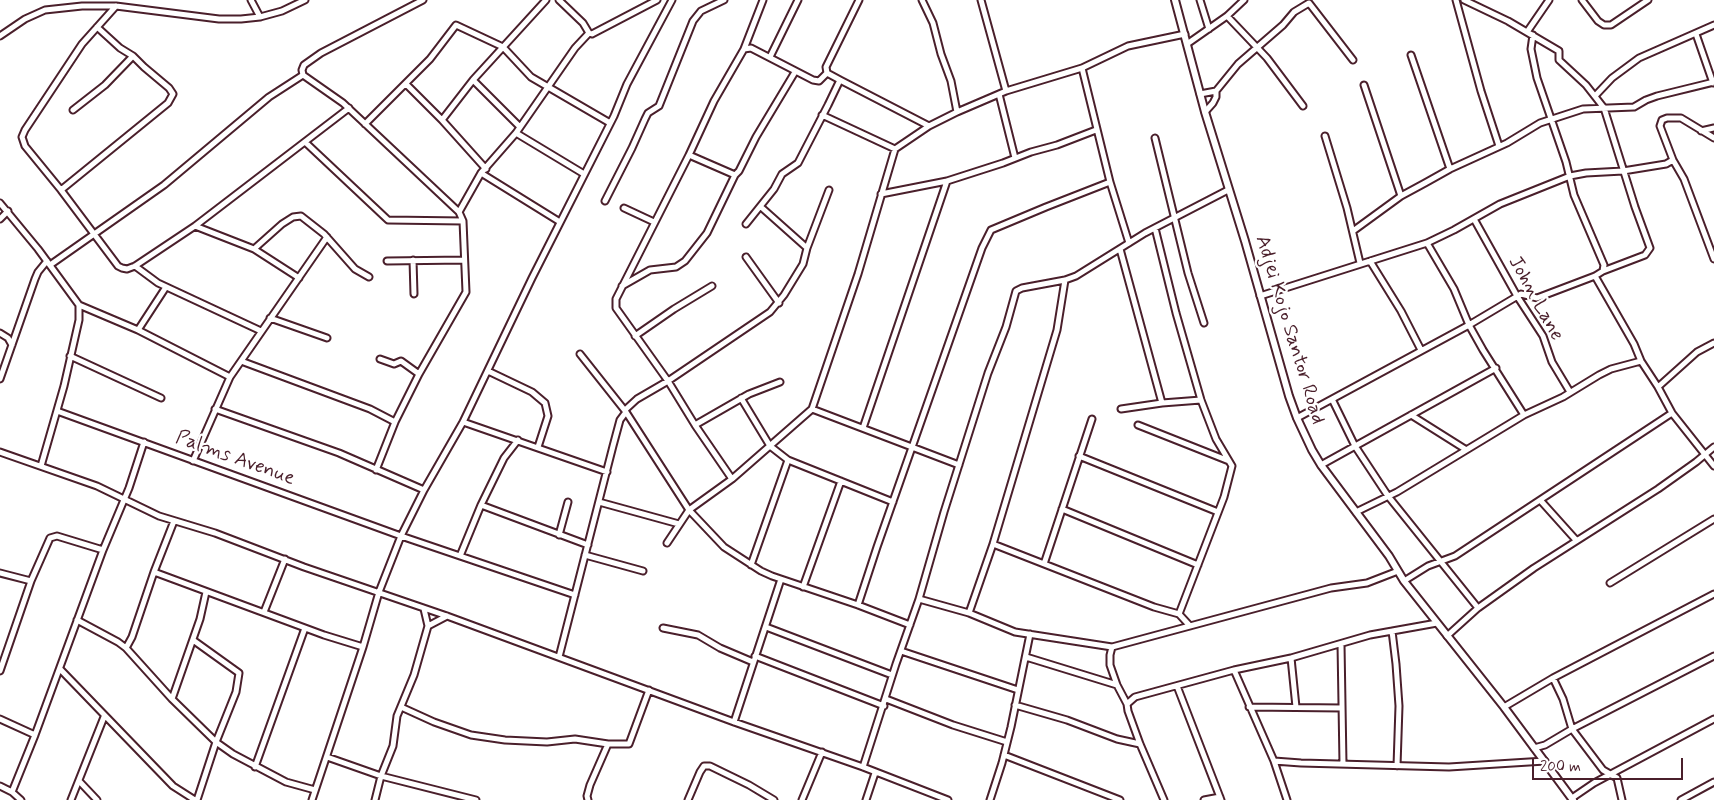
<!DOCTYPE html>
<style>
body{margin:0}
#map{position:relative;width:1714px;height:800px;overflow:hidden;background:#fff;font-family:Mynerve,sans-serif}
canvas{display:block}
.scale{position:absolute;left:1532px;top:758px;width:151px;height:22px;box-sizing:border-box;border:2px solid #4a1f2b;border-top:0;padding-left:6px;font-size:15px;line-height:18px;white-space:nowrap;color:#4a1f2b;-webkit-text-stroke:4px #fff;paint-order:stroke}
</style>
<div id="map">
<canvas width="1714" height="800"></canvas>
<div class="scale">200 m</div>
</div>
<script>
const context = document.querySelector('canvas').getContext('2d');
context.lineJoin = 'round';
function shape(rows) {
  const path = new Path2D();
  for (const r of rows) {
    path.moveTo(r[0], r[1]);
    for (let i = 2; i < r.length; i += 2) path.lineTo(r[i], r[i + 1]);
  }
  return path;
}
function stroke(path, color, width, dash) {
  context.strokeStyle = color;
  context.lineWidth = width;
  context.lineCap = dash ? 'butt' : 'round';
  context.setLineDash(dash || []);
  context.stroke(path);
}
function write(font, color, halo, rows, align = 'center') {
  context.font = font + ' Mynerve,sans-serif';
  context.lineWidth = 4.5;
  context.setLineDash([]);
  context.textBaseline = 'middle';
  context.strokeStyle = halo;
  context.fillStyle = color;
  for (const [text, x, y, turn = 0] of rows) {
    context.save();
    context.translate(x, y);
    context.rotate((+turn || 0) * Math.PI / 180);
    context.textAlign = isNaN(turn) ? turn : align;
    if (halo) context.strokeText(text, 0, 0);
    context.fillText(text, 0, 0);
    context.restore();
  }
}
const minor = shape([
 [251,0,260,17],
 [559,0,583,23,589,33],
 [922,0,933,23,941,54,951,81,957,112],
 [981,0,1006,91],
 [1200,0,1209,29],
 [1456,0,1481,91,1499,146],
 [1464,0,1508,21,1559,51,1559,60,1586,85,1604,108,1635,207,1650,248,1645,255,1603,271],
 [1582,0,1598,21,1604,25,1611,25,1648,0],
 [116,6,82,44,25,130,22,137,25,146,61,190,118,266,122,268,127,269,135,266,195,226,349,108],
 [1227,16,1267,58,1303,106],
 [1527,32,1549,0],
 [1696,34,1713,83],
 [0,36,25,19,45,10,82,6,116,6,219,19,241,19,260,17,282,11,305,0],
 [1187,44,1227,16,1244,0],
 [744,49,763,0],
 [1411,55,1450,169],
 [770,57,798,0],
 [1082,68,1110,182,1129,243],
 [303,75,343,103,459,212,463,221,466,292,419,374,395,422,376,470],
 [303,75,302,70,304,65,321,53,423,0],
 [473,80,520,127],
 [840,80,929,126],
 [406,84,442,120,486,169],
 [1364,85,1401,196],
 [999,94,1015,158],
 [1200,94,1216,91],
 [1595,96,1612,78,1639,58,1714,25],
 [73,110,105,85,133,56],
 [1205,112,1213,103,1216,97,1216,91,1238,64,1283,25,1294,12,1309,3,1353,60],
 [822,115,895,149],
 [442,120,473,80,546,0],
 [365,124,430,59,456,25,503,47,531,77,610,123],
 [1701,131,1714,128],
 [516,133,584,174],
 [1325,136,1347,208,1360,263],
 [1155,138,1188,273,1204,323],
 [1714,138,1681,118,1667,118,1662,120,1660,126,1673,160,1684,179,1714,259],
 [305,142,388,220,463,221],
 [689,155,714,101,744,49,751,48,813,80,819,81,827,73],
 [481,173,560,222],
 [61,190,168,103,173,94,169,88,144,67,133,56,120,48,97,27],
 [881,194,947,181],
 [605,201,632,148,645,119,648,113,659,106,693,21,701,11,724,0],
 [0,203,38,249,79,305,79,320,64,386,41,466],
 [624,208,654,222],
 [459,212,481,173,516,133,575,48,589,33,592,34,657,0],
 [0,219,8,211],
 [1474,219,1517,296,1543,336,1552,362,1570,392],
 [746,224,774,189,782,174,798,163,828,105,840,80,827,73,826,67,859,0],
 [195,226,254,249,282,224,293,217,301,216,324,234,355,269,369,277],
 [1155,228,1176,313,1201,400,1216,439,1232,466,1224,497,1179,614],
 [1353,231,1401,196,1425,183,1450,169,1507,143,1540,123,1583,109,1634,107,1646,100,1657,96,1714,82],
 [1427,243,1454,289,1469,325,1483,350,1524,415],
 [807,248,829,190],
 [254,249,299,278],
 [1120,249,1162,403],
 [746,257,779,303],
 [413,260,414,294],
 [387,261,464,260],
 [1370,261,1401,311,1421,350],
 [50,265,164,185,269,97,303,75],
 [135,266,158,283,261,331],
 [1595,276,1634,344,1641,361,1658,387],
 [622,286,650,270,676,267,685,261,707,233,735,175],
 [1260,296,1427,243,1454,230,1500,204,1570,176,1586,173,1623,171,1666,164,1673,160],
 [79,305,138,330,230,377],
 [270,318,327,338],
 [138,330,166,287],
 [0,333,8,338,12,345],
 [635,336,674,309,712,286],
 [1714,343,1697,352,1658,387,1672,413,1714,466],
 [580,354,626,412,689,510,724,547,761,571,772,576,858,605,910,625],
 [70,356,161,398],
 [380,359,394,364,401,361,419,374],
 [241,361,370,409,395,422],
 [488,371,532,392,545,403,548,416,538,447],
 [0,379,35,279,38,272,47,261],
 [741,398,770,446,788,460,893,502],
 [1332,399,1355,446,1388,496,1478,608],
 [215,409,339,453,424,490],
 [812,409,959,465],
 [1121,409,1162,403,1201,400],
 [57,411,401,536,575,595],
 [1411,415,1465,449],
 [1297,418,1469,325,1521,294,1537,298,1595,276,1603,271,1604,265,1574,195,1566,162,1537,78,1531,49,1533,35],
 [463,422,607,472],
 [695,425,749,394,780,382],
 [1138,425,1229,461],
 [863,428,947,181,1003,163,1031,152,1057,145,1096,130],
 [0,452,97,486,159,516,215,533,304,567,447,616,734,722,863,767,948,800],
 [1079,456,1218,512],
 [193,461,230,377,327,237],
 [1321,465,1496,368],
 [732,479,695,425,668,381,616,308,616,299,689,155,735,175,739,171,756,137,795,72],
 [1541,501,1576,540],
 [599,502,679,524],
 [481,505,588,545],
 [1062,509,1198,565],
 [1356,512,1397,492,1524,415,1563,397,1599,375,1611,369,1641,361],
 [559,535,568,502],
 [667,543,689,510,732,479,812,409,858,274,895,149,929,126,957,112,1006,91,1082,68,1128,46,1185,34],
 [993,544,1154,607,1179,614,1190,626],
 [585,555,643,571],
 [460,556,481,505,504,458,518,440],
 [1044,564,1092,419],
 [751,565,788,460],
 [154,572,324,635,363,647],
 [0,573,31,581],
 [1404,581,1428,566,1455,556,1672,413],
 [1610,583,1714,519],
 [803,587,841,481],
 [919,599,969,613,1015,632,1112,647,1331,588,1367,583,1398,571],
 [858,605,877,547,982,248,991,230,1046,207,1110,182],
 [424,609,428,626,414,675,397,716,393,746,381,776,476,800],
 [264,612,285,559],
 [969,613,993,544,1057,330,1065,280],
 [77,620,118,642,126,648,172,699,216,742,233,754,286,782,315,790],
 [428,626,447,616],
 [766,627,892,675],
 [663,628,698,635,720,648,753,662],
 [1392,631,1396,664,1399,706,1397,766],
 [1447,636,1478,608,1534,568,1658,489,1696,462,1714,447],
 [193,640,239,673,236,692,216,742,197,800],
 [1341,644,1343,764],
 [1112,647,1110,655,1110,665,1117,685,1127,704,1128,711,1140,744,1164,800],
 [126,648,132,637,154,572,174,521],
 [901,651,1018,690],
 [755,656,884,706],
 [559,657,613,446,620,420,626,412,625,410,637,399,668,381,770,312,784,295,803,264,807,248,761,207],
 [1026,657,1117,685],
 [1291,658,1296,707],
 [60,669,173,786,195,800],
 [1234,670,1274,761,1287,800],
 [0,671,31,581,50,538,57,536,103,550],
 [1553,678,1563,699,1572,729,1603,770,1617,778,1622,800],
 [1177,686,1221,800],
 [172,699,200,619,206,592],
 [886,699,953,725,1007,742],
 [1127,704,1135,697,1234,670,1291,658,1370,635,1437,623],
 [1015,705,1067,720,1117,739,1140,744],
 [401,707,434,722,471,735,505,740,547,742,575,739,608,744,629,744,649,690],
 [1249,707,1342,708],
 [1504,707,1553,678,1714,594],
 [0,719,35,735],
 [734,722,781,579],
 [1534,748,1545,745,1572,729,1714,656],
 [1004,755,1120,800],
 [327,757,381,776,375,800],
 [1274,761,1301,763,1449,767,1545,761],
 [255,767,305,628],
 [863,767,896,664,919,599,944,512,988,373,1006,327,1016,291,1022,288,1065,280,1076,276,1145,233,1228,190],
 [80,782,97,800],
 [0,786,12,792,21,800],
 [12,792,35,735,103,550,129,488,144,442],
 [1572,798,1594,783,1714,719],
 [71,800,104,717],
 [312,800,363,647,379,592,401,536,424,490,463,422,532,278,614,116,627,84,672,0],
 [588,800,587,796,590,785,608,744],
 [688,800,700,772,704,766,710,766,749,785,774,800],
 [802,800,822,752],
 [866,800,875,773],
 [990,800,1002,763,1011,727,1030,634],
 [1204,800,1220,797],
 [1681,800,1714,782]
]);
const tertiary = shape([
 [1175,0,1205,112,1245,241,1289,396,1297,418,1312,450,1321,465,1389,556,1404,581,1504,707,1573,800]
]);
stroke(minor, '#4a1f2b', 9);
stroke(tertiary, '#4a1f2b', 10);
stroke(minor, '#fff', 5);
stroke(tertiary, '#fff', 6);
write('20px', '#4a1f2b', '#fff', [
 ["John Lane",1535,299,61],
 ["Adjei Kojo Santor Road",1289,330,73],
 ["Palms Avenue",235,459,20]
]);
</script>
